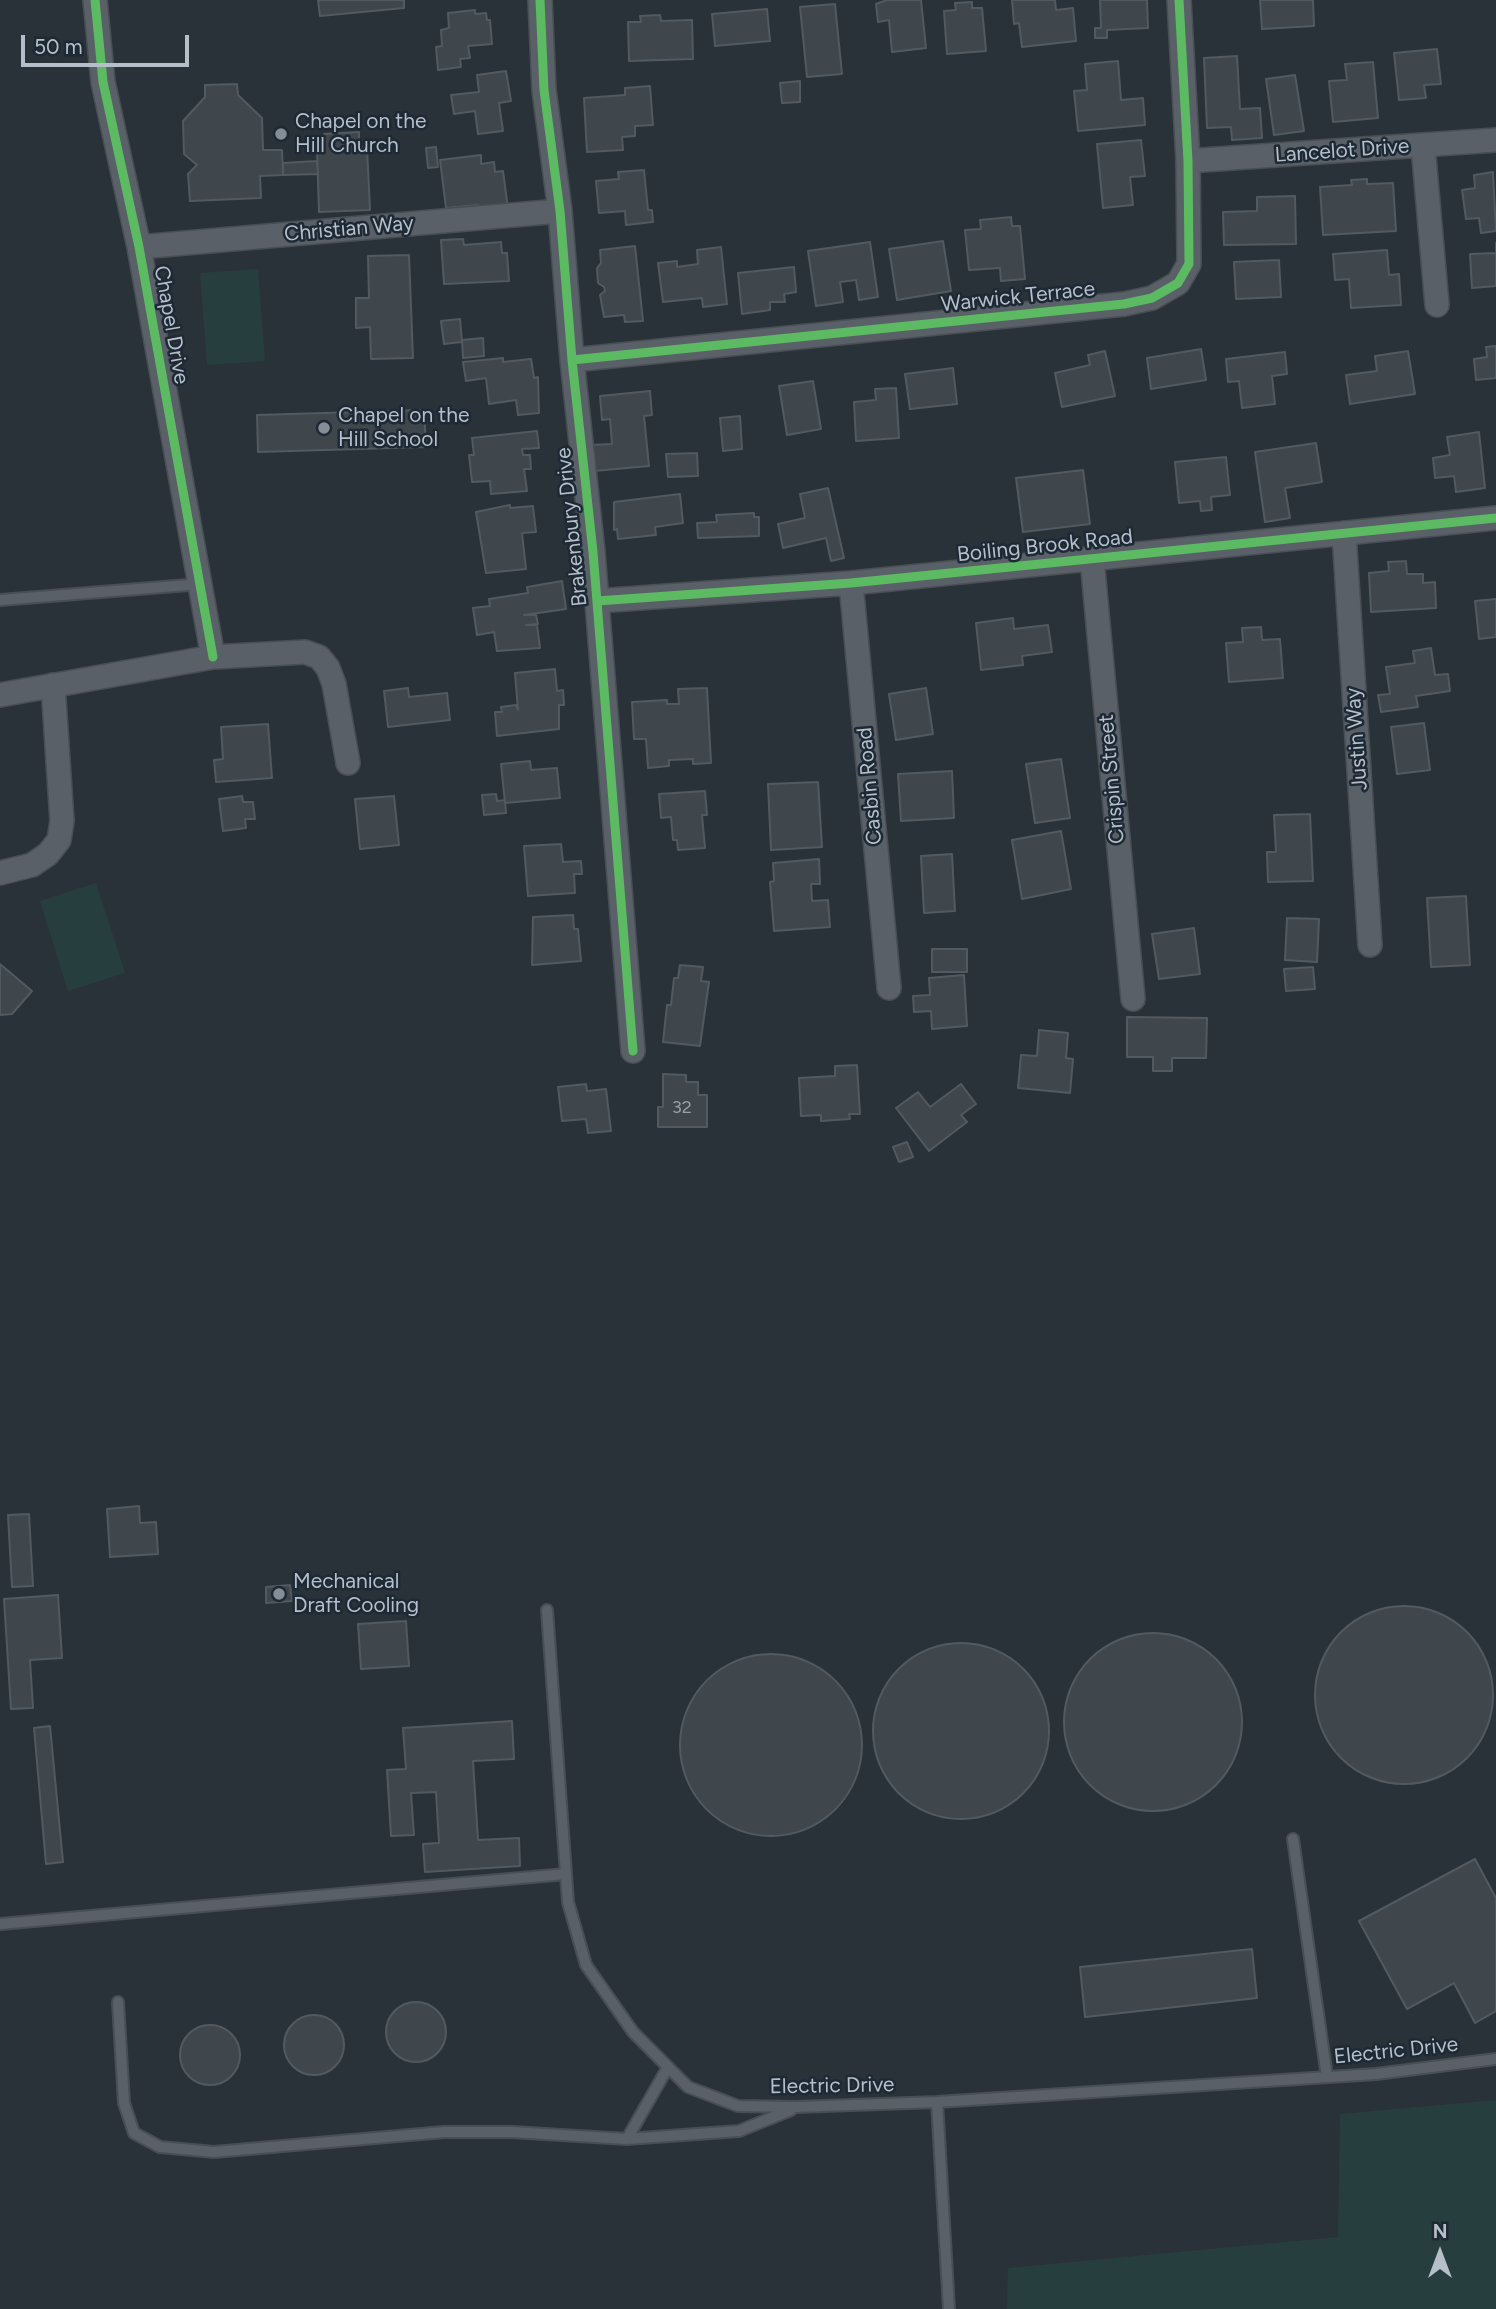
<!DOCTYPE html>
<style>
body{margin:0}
#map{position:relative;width:1496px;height:2309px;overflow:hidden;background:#2a3239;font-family:Figtree,sans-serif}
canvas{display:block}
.north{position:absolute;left:1405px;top:2218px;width:70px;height:70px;-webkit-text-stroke:5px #1d2934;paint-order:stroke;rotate:0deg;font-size:19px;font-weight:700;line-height:28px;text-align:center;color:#b5bfca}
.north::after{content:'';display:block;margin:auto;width:24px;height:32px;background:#b5bfca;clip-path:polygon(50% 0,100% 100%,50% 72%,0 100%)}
.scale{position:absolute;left:21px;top:35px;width:168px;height:32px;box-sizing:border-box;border:4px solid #b5bfca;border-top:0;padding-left:9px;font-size:21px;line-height:24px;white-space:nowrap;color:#b5bfca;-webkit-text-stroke:5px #1d2934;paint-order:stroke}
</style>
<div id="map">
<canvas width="1496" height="2309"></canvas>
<div class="north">N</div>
<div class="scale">50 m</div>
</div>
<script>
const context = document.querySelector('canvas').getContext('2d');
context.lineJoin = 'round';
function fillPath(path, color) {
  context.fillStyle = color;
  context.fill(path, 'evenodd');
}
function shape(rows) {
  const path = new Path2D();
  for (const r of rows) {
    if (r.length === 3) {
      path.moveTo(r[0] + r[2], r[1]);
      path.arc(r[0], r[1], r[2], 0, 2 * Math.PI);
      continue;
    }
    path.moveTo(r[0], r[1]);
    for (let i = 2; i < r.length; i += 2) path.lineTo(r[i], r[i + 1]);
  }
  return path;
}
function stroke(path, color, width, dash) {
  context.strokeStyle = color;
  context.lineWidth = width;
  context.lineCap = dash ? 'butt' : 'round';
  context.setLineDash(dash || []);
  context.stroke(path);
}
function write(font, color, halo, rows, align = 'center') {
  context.font = font + ' Figtree,sans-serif';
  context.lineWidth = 5;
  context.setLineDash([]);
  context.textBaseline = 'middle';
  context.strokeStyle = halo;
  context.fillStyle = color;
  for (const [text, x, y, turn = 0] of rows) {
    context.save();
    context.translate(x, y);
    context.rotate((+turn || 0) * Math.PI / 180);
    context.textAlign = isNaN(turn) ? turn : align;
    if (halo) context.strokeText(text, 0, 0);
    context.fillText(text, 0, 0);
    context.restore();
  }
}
fillPath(shape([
 [258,269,265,361,207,365,200,273],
 [96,883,125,973,68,991,40,901],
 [1496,2100,1496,2309,1007,2309,1008,2268,1338,2237,1340,2114]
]), '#273e3f');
const building = shape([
 [318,0,404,0,404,8,320,16,318,0],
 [887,0,921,0,926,48,892,52,889,20,878,22,876,4,887,0],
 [1012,0,1055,0,1056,10,1073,8,1076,41,1022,47,1019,23,1014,24,1012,0],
 [1100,0,1147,0,1148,28,1107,30,1107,38,1095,38,1095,28,1101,28,1100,0],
 [1260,0,1313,0,1314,26,1262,29,1260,0],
 [972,2,972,8,982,8,986,51,947,54,944,11,956,10,955,3,972,2],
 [835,4,842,74,807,77,800,7,835,4],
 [767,9,770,41,715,46,712,14,767,9],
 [475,10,475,14,486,13,487,20,490,20,492,44,468,46,470,58,460,59,461,67,438,70,436,47,442,46,441,30,449,28,448,13,475,10],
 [660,15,661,21,692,20,693,59,629,61,628,22,641,22,640,16,660,15],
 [1437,49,1441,84,1424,85,1426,98,1399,100,1394,53,1437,49],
 [1237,56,1240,109,1260,108,1262,138,1232,140,1231,127,1207,128,1204,58,1237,56],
 [1118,61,1121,100,1143,98,1145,125,1078,131,1074,91,1087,90,1085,64,1118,61],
 [1373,62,1378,118,1333,122,1329,81,1347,80,1345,64,1373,62],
 [506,71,511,101,499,103,503,131,478,134,475,111,454,114,451,95,479,92,477,75,506,71],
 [1295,75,1304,131,1274,135,1266,79,1295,75],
 [800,81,800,102,782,103,780,83,800,81],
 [237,84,238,95,262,118,263,150,282,150,283,175,260,176,261,198,190,201,188,174,197,165,184,154,183,121,205,97,205,85,237,84],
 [650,86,653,125,635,126,635,136,622,137,623,150,587,152,584,98,625,95,625,88,650,86],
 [359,132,359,147,367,147,370,210,319,212,317,149,325,149,324,134,359,132],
 [1141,140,1145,176,1130,177,1133,205,1103,208,1097,144,1141,140],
 [436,147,438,167,428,168,426,148,436,147],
 [481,155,481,164,494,162,495,172,503,171,508,209,479,212,478,205,446,208,440,160,481,155],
 [317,161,318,174,283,175,283,163,317,161],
 [644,170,648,210,652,210,653,222,626,225,625,211,599,213,596,181,619,179,618,172,644,170],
 [1493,172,1496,231,1481,233,1479,218,1466,219,1462,190,1475,188,1474,175,1493,172],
 [1367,179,1367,184,1393,183,1396,231,1323,235,1320,187,1352,185,1351,180,1367,179],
 [1295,196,1296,244,1224,245,1223,212,1257,211,1257,197,1295,196],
 [1011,217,1012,226,1020,226,1025,279,1001,281,1000,268,969,270,965,230,981,229,980,220,1011,217],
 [463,239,464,245,501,242,502,253,507,253,509,281,444,284,441,240,463,239],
 [943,241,951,291,897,300,889,249,943,241],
 [870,242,878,297,859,300,856,280,840,282,843,302,816,306,808,251,870,242],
 [1496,243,1496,286,1472,288,1470,254,1496,253,1496,243],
 [635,246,643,321,625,322,624,315,604,317,600,295,605,291,604,287,598,283,597,268,601,263,600,250,635,246],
 [721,247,727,304,703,307,702,298,663,302,658,263,677,261,677,267,698,264,697,250,721,247],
 [1387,250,1389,275,1399,274,1401,305,1351,308,1349,279,1335,280,1333,254,1387,250],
 [409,255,413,358,371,359,370,327,356,328,356,298,369,298,368,256,409,255],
 [1279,260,1281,297,1236,299,1234,262,1279,260],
 [794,267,796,292,784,294,785,302,770,302,770,310,742,314,738,273,794,267],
 [460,319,462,342,444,344,441,321,460,319],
 [483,338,484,356,463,358,462,340,483,338],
 [1496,346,1496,378,1476,380,1474,359,1487,357,1486,347,1496,346],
 [1201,349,1206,380,1151,389,1147,358,1201,349],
 [1105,351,1115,396,1062,407,1055,373,1090,365,1088,355,1105,351],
 [1408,351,1415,394,1350,404,1346,375,1377,371,1375,356,1408,351],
 [1285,352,1287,374,1272,376,1275,404,1242,408,1239,381,1228,382,1226,359,1285,352],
 [503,358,503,362,531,359,534,378,538,377,539,413,518,415,516,400,489,404,486,378,466,381,463,362,503,358],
 [953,368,957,404,910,409,905,374,953,368],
 [813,381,821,429,787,435,779,386,813,381],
 [896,388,899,438,856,441,854,402,876,400,875,389,896,388],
 [650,391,652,415,644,416,649,466,594,471,591,445,612,444,610,419,602,420,600,396,650,391],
 [424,410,426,447,258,452,257,415,424,410],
 [740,416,742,449,723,451,720,418,740,416],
 [537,431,539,448,522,449,523,455,530,455,531,469,524,469,527,491,491,494,490,481,472,482,469,455,474,455,472,438,537,431],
 [1479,432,1485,488,1456,492,1454,476,1435,478,1433,458,1450,455,1447,437,1479,432],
 [1316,443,1322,482,1285,488,1290,518,1265,522,1255,452,1316,443],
 [697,453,698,476,668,477,666,454,697,453],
 [1226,457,1230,495,1211,497,1212,510,1201,511,1200,501,1179,503,1175,462,1226,457],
 [1083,470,1090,524,1023,532,1016,478,1083,470],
 [828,488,844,558,831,561,826,538,783,548,778,524,805,518,800,494,828,488],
 [680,494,683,523,655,527,656,535,618,539,617,529,614,530,614,502,680,494],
 [510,505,510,508,533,506,536,532,522,533,526,569,486,573,476,512,510,505],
 [754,513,754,517,759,517,759,536,698,538,697,523,717,522,716,515,754,513],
 [1406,561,1407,574,1423,574,1423,583,1435,582,1436,608,1371,612,1369,573,1389,571,1388,562,1406,561],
 [562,581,566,609,524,615,536,615,538,624,526,625,537,625,540,648,497,651,494,632,477,635,473,608,490,606,489,599,528,593,527,587,562,581],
 [1496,599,1496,637,1479,639,1475,601,1496,599],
 [1013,618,1014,629,1048,625,1052,652,1022,656,1023,665,981,670,976,623,1013,618],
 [1261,627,1262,640,1280,639,1283,678,1229,682,1226,643,1243,642,1242,628,1261,627],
 [1431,648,1435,675,1448,674,1450,691,1416,696,1418,707,1381,712,1378,695,1390,694,1386,667,1415,663,1413,651,1431,648],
 [555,669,557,691,563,690,564,705,559,705,559,729,497,736,495,712,502,712,501,707,516,705,518,710,515,673,555,669],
 [408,688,409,697,447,693,450,720,388,727,384,691,408,688],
 [707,688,711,763,693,764,693,759,669,760,669,766,648,768,646,739,634,739,632,702,667,700,667,704,679,704,678,689,707,688],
 [926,688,933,734,896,740,889,694,926,688],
 [1424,723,1430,770,1397,774,1391,727,1424,723],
 [268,724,272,778,216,782,214,760,223,759,221,727,268,724],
 [1061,759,1070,818,1035,823,1026,764,1061,759],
 [530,761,531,770,557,768,560,798,505,803,501,764,530,761],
 [952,771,954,818,901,821,898,774,952,771],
 [818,782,822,847,771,850,768,784,818,782],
 [705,791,707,815,702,815,705,848,678,850,677,840,673,840,671,817,661,818,659,794,705,791],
 [496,794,497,801,505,800,506,813,484,815,482,795,496,794],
 [242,796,243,802,253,802,255,819,245,819,246,828,223,831,219,799,242,796],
 [394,796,399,845,360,849,355,799,394,796],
 [1310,814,1313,881,1268,882,1267,852,1276,852,1274,815,1310,814],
 [1061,831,1071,889,1022,899,1012,840,1061,831],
 [561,844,563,862,581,861,582,874,574,874,575,893,528,896,524,846,561,844],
 [952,854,955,911,924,913,921,856,952,854],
 [819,859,820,884,811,884,812,901,828,900,830,927,774,931,770,882,774,881,773,863,819,859],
 [1466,896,1470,965,1431,967,1427,898,1466,896],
 [573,915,574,929,578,929,581,961,532,965,533,917,573,915],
 [1287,918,1319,919,1317,962,1285,960,1287,918],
 [1194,928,1200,974,1159,979,1152,934,1194,928],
 [932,949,967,949,967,972,932,972,932,949],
 [0,964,32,991,12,1014,0,1015,0,964],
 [680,965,703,967,701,981,709,982,700,1046,663,1042,667,1005,671,1005,674,978,678,978,680,965],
 [1313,967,1315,989,1286,991,1284,969,1313,967],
 [964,975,967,1026,932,1029,931,1011,914,1012,913,996,930,995,929,978,964,975],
 [1127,1017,1207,1018,1206,1058,1172,1058,1172,1071,1153,1071,1153,1057,1127,1057,1127,1017],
 [1039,1030,1068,1033,1066,1058,1073,1059,1070,1093,1018,1088,1021,1055,1037,1056,1039,1030],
 [857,1065,860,1114,849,1114,850,1119,821,1121,821,1115,801,1116,799,1078,835,1076,835,1066,857,1065],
 [663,1074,686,1075,686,1082,698,1082,698,1095,707,1095,707,1127,658,1127,658,1107,663,1107,663,1074],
 [586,1084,587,1091,606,1089,611,1131,588,1133,586,1119,562,1121,558,1087,586,1084],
 [961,1084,976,1104,961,1115,967,1122,929,1151,896,1108,918,1092,930,1107,961,1084],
 [907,1142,913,1157,899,1162,893,1147,907,1142],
 [139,1506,140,1523,156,1522,158,1554,110,1557,107,1509,139,1506],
 [29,1514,33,1586,12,1587,8,1515,29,1514],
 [290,1585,292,1601,266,1603,266,1587,290,1585],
 [58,1595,62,1658,30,1660,33,1708,11,1709,4,1599,58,1595],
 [1404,1695,89],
 [406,1621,409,1666,361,1669,358,1624,406,1621],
 [1153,1722,89],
 [961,1731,88],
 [771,1745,91],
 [512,1721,514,1759,473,1761,478,1840,519,1838,520,1866,425,1872,423,1844,439,1843,436,1792,411,1793,414,1835,391,1836,387,1770,406,1769,403,1728,512,1721],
 [50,1726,63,1862,46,1864,34,1728,50,1726],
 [1475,1859,1496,1898,1496,2011,1475,2023,1454,1983,1407,2009,1359,1921,1475,1859],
 [1252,1949,1257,1998,1085,2017,1080,1967,1252,1949],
 [416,2032,30],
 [314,2045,30],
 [210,2055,30]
]);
fillPath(building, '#3f464c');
stroke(building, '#525a61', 2);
const service = shape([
 [0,600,201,584],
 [547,1610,568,1902,586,1965,633,2032,688,2087,738,2106,796,2107,937,2102,1376,2074,1496,2059],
 [1293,1839,1327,2077],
 [0,1924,566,1874],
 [118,2002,124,2103,134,2133,160,2147,214,2152,444,2132,512,2132,627,2139,739,2131,791,2110],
 [937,2102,949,2309],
 [627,2139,668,2067]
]);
const minor = shape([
 [95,0,103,82,139,247,213,657],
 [540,0,544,90,560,211,572,360,593,552,633,1051],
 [1423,146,1437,305],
 [1188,161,1496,140],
 [139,247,560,211],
 [572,360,1124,304,1152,298,1178,283,1189,264,1188,161,1179,0],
 [1344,533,1370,945],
 [1092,559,1133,999],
 [851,583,889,988],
 [597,601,851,583,1496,518],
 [0,695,213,657,305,652,319,657,328,668,334,684,348,763],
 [0,873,32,865,48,854,59,840,62,821,53,685]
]);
stroke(service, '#484e54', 14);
stroke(minor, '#484e54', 26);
stroke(service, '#5a6067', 10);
stroke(minor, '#5a6067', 23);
stroke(shape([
 [95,0,103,82,139,247,213,657],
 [540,0,544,90,560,211,572,360,593,552,633,1051],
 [572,360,1124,304,1152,298,1178,283,1189,264,1188,161,1179,0],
 [597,601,851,583,1496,518]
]), '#5cba63', 9);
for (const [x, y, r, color] of [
 [281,134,7,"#848e97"],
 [324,428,7,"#848e97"],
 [279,1594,7,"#848e97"]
]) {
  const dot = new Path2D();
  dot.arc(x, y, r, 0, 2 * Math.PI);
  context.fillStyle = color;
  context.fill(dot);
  stroke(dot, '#1d2934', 2.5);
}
write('18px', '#98a1aa', null, [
 ["32",682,1108]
]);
write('21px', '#b5bfca', '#1d2934', [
 ["Chapel on the",295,122],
 ["Hill Church",295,146],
 ["Chapel on the",338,416],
 ["Hill School",338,440],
 ["Mechanical",293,1582],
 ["Draft Cooling",293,1606]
], 'left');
write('21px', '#b5bfca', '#1d2934', [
 ["Lancelot Drive",1342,151,-4],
 ["Christian Way",349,229,-5],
 ["Warwick Terrace",1018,297,-6],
 ["Chapel Drive",171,325,80],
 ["Brakenbury Drive",572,527,-96],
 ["Boiling Brook Road",1045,546,-6],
 ["Justin Way",1357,739,-94],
 ["Crispin Street",1112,779,-95],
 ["Casbin Road",870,786,-95],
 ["Electric Drive",1396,2051,-6],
 ["Electric Drive",832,2086,-1]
]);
</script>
